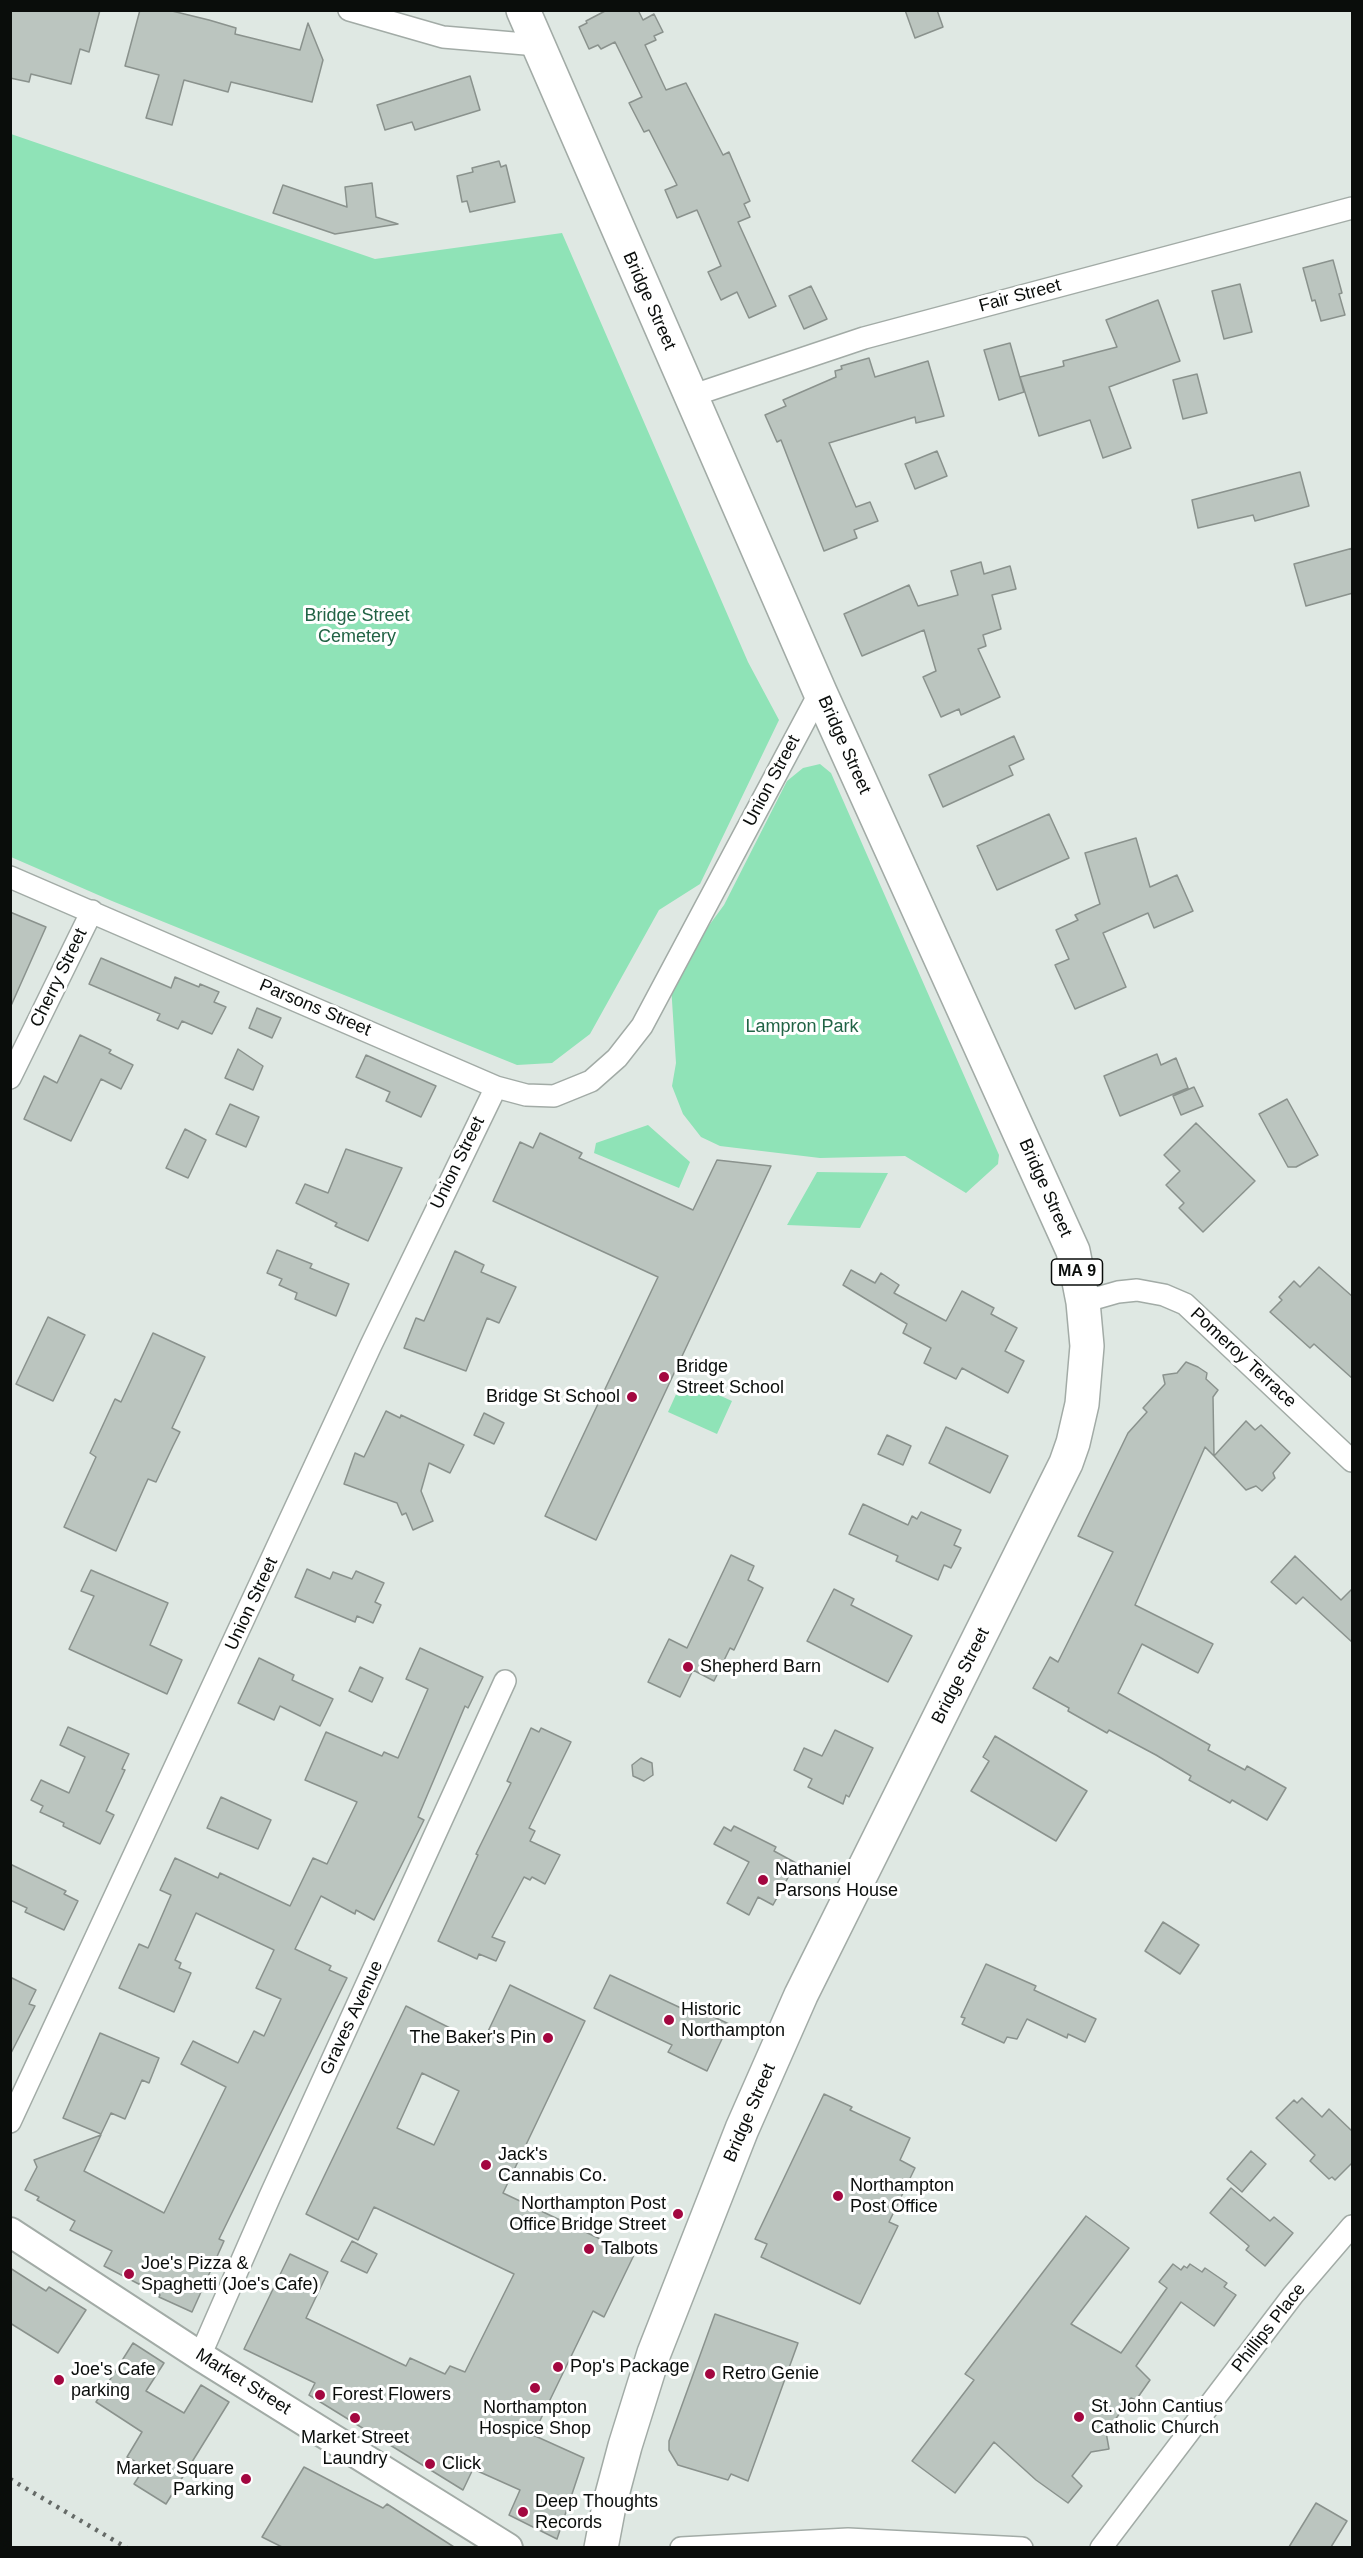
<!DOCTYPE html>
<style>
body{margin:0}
#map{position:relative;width:1363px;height:2558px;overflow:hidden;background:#dfe8e3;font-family:Arial,sans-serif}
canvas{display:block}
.frame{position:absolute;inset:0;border:12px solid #0a0d0b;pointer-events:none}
</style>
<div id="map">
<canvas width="1363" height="2558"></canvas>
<div class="frame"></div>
</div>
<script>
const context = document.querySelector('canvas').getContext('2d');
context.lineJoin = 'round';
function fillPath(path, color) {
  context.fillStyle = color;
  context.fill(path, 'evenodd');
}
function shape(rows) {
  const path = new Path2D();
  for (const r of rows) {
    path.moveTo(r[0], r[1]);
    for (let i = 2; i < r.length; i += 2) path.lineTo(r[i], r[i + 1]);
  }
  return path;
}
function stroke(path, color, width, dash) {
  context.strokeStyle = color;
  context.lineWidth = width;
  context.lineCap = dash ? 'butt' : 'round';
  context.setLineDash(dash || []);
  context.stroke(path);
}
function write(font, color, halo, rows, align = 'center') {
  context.font = font + ' Arial,sans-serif';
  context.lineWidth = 6;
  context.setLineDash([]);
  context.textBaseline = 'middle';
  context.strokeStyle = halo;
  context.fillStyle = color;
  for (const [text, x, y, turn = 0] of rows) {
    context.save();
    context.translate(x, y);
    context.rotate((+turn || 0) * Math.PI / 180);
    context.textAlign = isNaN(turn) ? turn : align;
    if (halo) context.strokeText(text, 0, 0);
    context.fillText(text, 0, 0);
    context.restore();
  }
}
fillPath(shape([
 [11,134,375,259,562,233,748,662,779,720,700,884,659,910,590,1034,552,1063,517,1065,112,901,11,857],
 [820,764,831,773,999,1155,998,1164,966,1193,905,1156,820,1158,720,1146,701,1137,683,1114,672,1086,676,1063,671,985,696,943,724,905,787,781,803,768],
 [648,1125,690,1162,679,1188,594,1153,596,1143],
 [817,1172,888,1173,860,1228,787,1225],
 [683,1379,732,1401,717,1434,668,1412]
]), '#8fe3b7');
const building = shape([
 [10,10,100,10,89,52,80,49,71,84,31,74,29,82,10,78,10,10],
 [140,10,168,10,209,20,236,28,235,34,300,50,308,23,323,60,312,102,231,82,228,92,184,80,172,125,146,118,159,75,125,66,140,10],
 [607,10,638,10,643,20,654,14,663,32,654,36,656,40,645,45,666,90,686,83,723,155,729,152,750,201,744,204,750,217,738,222,776,306,749,318,737,292,721,300,708,272,721,266,697,210,677,218,665,190,677,185,649,130,644,132,629,103,642,97,615,42,601,49,598,45,589,49,579,27,587,23,586,21,607,10],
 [905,10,937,10,943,27,915,38,905,10],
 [470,76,480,110,415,130,412,122,385,130,377,105,470,76],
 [499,161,501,167,506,165,515,202,470,212,467,201,462,202,457,176,473,172,472,168,499,161],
 [372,183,376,217,398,224,335,234,273,213,283,185,347,207,345,187,372,183],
 [1333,260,1342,293,1339,294,1345,315,1321,321,1315,300,1312,301,1303,268,1333,260],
 [1240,284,1252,332,1224,339,1212,291,1240,284],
 [811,286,827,319,804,329,789,296,811,286],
 [1158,300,1180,361,1109,387,1131,448,1103,458,1090,420,1039,436,1020,377,1064,366,1063,361,1117,347,1106,320,1158,300],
 [1010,343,1024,392,999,400,984,350,1010,343],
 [869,358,875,377,928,361,944,416,916,423,915,417,829,443,856,507,870,502,878,521,854,530,857,538,824,551,781,440,777,442,765,415,786,406,783,400,836,377,835,371,842,369,841,366,869,358],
 [1197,374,1207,413,1183,419,1173,380,1197,374],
 [937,451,947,476,915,489,905,464,937,451],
 [1300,472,1309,506,1255,521,1253,515,1198,528,1192,500,1300,472],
 [1353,548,1353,593,1306,606,1294,564,1353,548],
 [981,562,984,574,1010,566,1016,589,992,595,1001,629,983,635,986,646,978,649,1000,697,961,715,959,709,941,717,923,677,936,671,924,630,862,656,844,614,909,585,918,606,958,595,951,571,981,562],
 [1014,736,1024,759,1009,766,1013,775,943,807,929,775,1014,736],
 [1049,814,1069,858,997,890,977,846,1049,814],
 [1136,838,1150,887,1177,875,1193,911,1154,928,1148,913,1103,933,1126,987,1075,1009,1055,965,1069,959,1056,930,1078,920,1075,915,1100,904,1085,853,1136,838],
 [10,912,46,927,10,1008,10,912],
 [101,958,171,988,175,977,199,987,200,984,219,992,214,1002,226,1007,212,1034,182,1021,178,1029,157,1020,160,1014,89,984,101,958],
 [257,1008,281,1018,272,1038,249,1028,257,1008],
 [80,1035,111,1050,109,1053,133,1065,121,1089,101,1079,71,1141,24,1119,44,1076,57,1083,80,1035],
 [238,1049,263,1066,253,1090,225,1078,238,1049],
 [1157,1054,1161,1065,1176,1058,1188,1088,1120,1116,1104,1076,1157,1054],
 [366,1055,436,1086,421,1117,386,1101,390,1092,356,1077,366,1055],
 [1194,1087,1203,1106,1181,1115,1173,1096,1194,1087],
 [1287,1099,1318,1155,1296,1167,1288,1167,1259,1114,1287,1099],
 [230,1104,259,1117,246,1147,216,1134,230,1104],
 [1196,1123,1255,1181,1203,1232,1179,1208,1184,1203,1166,1185,1180,1171,1164,1155,1196,1123],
 [185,1129,206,1140,188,1178,166,1168,185,1129],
 [540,1133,582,1153,579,1158,693,1210,717,1160,771,1166,596,1540,545,1516,658,1277,493,1201,520,1142,533,1148,540,1133],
 [346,1149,402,1168,368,1241,335,1226,337,1223,296,1203,305,1184,328,1193,346,1149],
 [277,1250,312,1264,310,1268,349,1284,336,1316,295,1299,297,1293,279,1285,282,1279,267,1273,277,1250],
 [455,1251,484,1265,481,1272,516,1287,499,1323,487,1318,466,1371,404,1348,416,1318,424,1321,455,1251],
 [1319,1267,1353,1297,1353,1379,1314,1344,1310,1348,1270,1312,1282,1300,1279,1297,1294,1281,1300,1287,1319,1267],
 [851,1270,875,1283,881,1273,899,1285,894,1293,946,1321,962,1291,994,1308,991,1314,1017,1328,1005,1351,1024,1361,1008,1393,962,1368,956,1379,924,1363,931,1348,903,1333,907,1324,843,1285,851,1270],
 [48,1317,85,1335,53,1401,16,1384,48,1317],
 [153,1333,205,1357,172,1428,180,1432,173,1446,156,1482,148,1479,116,1551,64,1527,96,1457,90,1453,115,1399,121,1402,153,1333],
 [1186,1362,1198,1367,1207,1373,1206,1379,1218,1390,1213,1397,1214,1456,1205,1447,1135,1605,1213,1644,1198,1673,1142,1644,1118,1693,1210,1745,1208,1750,1245,1770,1247,1766,1286,1788,1267,1820,1232,1800,1230,1803,1189,1780,1191,1776,1156,1755,1109,1730,1107,1733,1068,1711,1069,1708,1033,1688,1050,1657,1058,1662,1113,1552,1078,1536,1128,1433,1147,1412,1143,1408,1165,1384,1163,1375,1177,1373,1186,1362],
 [386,1411,400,1418,401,1415,464,1445,450,1473,429,1463,421,1491,433,1521,413,1530,406,1513,402,1515,397,1503,344,1484,355,1453,364,1457,386,1411],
 [484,1413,504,1423,494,1444,474,1435,484,1413],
 [1246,1421,1255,1430,1261,1425,1290,1453,1273,1473,1275,1478,1262,1491,1256,1486,1246,1490,1214,1456,1246,1421],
 [946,1427,1008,1456,990,1493,929,1463,946,1427],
 [887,1435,911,1446,903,1465,878,1454,887,1435],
 [863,1504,908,1525,912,1516,917,1519,921,1512,961,1530,954,1545,961,1548,951,1568,944,1565,938,1580,896,1561,898,1556,849,1534,863,1504],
 [731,1555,754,1566,748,1580,763,1588,734,1650,730,1648,714,1681,693,1670,680,1697,648,1682,669,1639,687,1648,731,1555],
 [1295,1556,1341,1600,1353,1588,1353,1643,1303,1597,1296,1604,1271,1582,1295,1556],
 [307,1569,330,1579,333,1572,352,1579,356,1571,384,1583,375,1602,381,1605,373,1623,357,1616,355,1622,295,1597,307,1569],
 [91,1570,168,1603,150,1645,182,1660,167,1694,69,1649,94,1596,81,1591,91,1570],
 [834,1589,854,1599,851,1605,912,1636,888,1682,807,1641,834,1589],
 [420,1648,483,1677,468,1708,465,1706,418,1817,424,1820,374,1920,356,1910,355,1914,321,1896,295,1949,331,1966,329,1970,347,1978,219,2239,224,2241,192,2312,159,2297,160,2295,104,2266,112,2251,70,2230,75,2221,37,2200,39,2197,25,2190,37,2167,34,2160,101,2135,84,2171,164,2213,226,2087,181,2064,193,2041,238,2063,254,2031,264,2036,281,1999,256,1988,274,1950,196,1913,175,1960,181,1963,179,1968,191,1973,174,2012,119,1988,139,1944,148,1948,171,1895,160,1890,175,1858,218,1878,220,1873,290,1906,313,1858,327,1864,357,1802,305,1780,326,1732,382,1756,384,1752,398,1758,428,1689,406,1679,420,1648],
 [259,1658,294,1675,292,1680,333,1699,320,1726,280,1706,274,1720,238,1703,259,1658],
 [360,1667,383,1678,372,1702,349,1691,360,1667],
 [68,1727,129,1754,122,1769,125,1770,106,1811,114,1815,100,1844,63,1826,64,1823,40,1812,43,1806,31,1800,41,1780,69,1793,85,1757,60,1745,68,1727],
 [531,1728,539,1732,541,1728,571,1742,529,1828,535,1831,530,1841,560,1855,545,1884,532,1877,530,1880,524,1877,492,1937,505,1942,496,1961,479,1954,477,1959,438,1941,478,1855,476,1854,511,1783,507,1781,531,1728],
 [835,1730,873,1748,849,1797,846,1795,843,1804,808,1787,812,1779,794,1770,804,1748,822,1756,835,1730],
 [995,1736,1087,1791,1056,1841,971,1791,989,1761,983,1757,995,1736],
 [641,1758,652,1763,653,1775,644,1781,633,1776,632,1765,641,1758],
 [221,1797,271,1820,258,1849,207,1828,221,1797],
 [734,1826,776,1847,774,1851,796,1863,773,1905,758,1897,749,1915,727,1903,749,1862,714,1844,724,1827,731,1831,734,1826],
 [10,1864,66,1891,64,1894,78,1901,64,1930,25,1912,27,1908,10,1900,10,1864],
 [1163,1922,1199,1945,1180,1974,1145,1951,1163,1922],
 [986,1964,1036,1986,1034,1990,1096,2019,1085,2042,1068,2034,1067,2038,1027,2019,1017,2039,1007,2037,1004,2043,962,2024,965,2018,961,2017,986,1964],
 [610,1975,696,2015,699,2010,729,2024,707,2071,668,2052,672,2045,594,2008,610,1975],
 [10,1977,36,1990,29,2004,35,2006,10,2055,10,1977],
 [510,1985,585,2021,503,2193,634,2255,604,2317,593,2311,533,2435,584,2458,557,2539,509,2515,520,2490,473,2469,463,2490,309,2395,315,2383,244,2349,290,2254,328,2272,306,2318,406,2366,410,2358,445,2374,450,2366,465,2372,514,2274,374,2207,358,2240,306,2214,406,2006,482,2044,510,1985],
 [422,2073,459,2091,434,2145,397,2128,422,2073],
 [100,2033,159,2058,149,2083,142,2080,125,2119,111,2113,101,2134,63,2118,100,2033],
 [824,2094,852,2107,850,2110,910,2138,900,2160,915,2168,889,2222,898,2226,860,2304,761,2257,767,2244,755,2239,824,2094],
 [1302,2098,1322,2117,1329,2109,1353,2132,1353,2162,1335,2180,1332,2177,1329,2179,1310,2161,1315,2155,1276,2118,1294,2100,1297,2103,1302,2098],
 [1251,2151,1266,2164,1242,2192,1227,2179,1251,2151],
 [1231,2188,1270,2221,1274,2217,1293,2233,1265,2266,1246,2250,1249,2246,1210,2213,1231,2188],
 [1086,2216,1129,2248,1071,2324,1121,2353,1167,2288,1159,2282,1173,2264,1181,2270,1184,2266,1187,2268,1190,2264,1202,2272,1205,2268,1227,2283,1224,2287,1236,2295,1214,2326,1181,2302,1136,2366,1150,2380,1136,2400,1131,2398,1106,2432,1109,2449,1091,2452,1072,2476,1082,2486,1068,2503,1036,2480,994,2442,955,2493,912,2461,974,2380,965,2374,1086,2216],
 [352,2241,377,2254,367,2273,341,2261,352,2241],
 [10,2268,46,2291,49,2287,86,2310,58,2353,10,2323,10,2268],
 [715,2314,798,2343,748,2481,731,2474,728,2480,678,2465,669,2450,669,2441,715,2314],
 [133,2343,164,2363,146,2391,184,2413,201,2385,229,2402,166,2504,134,2484,145,2467,127,2457,142,2432,96,2402,133,2343],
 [304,2467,383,2508,387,2504,454,2547,282,2547,262,2537,304,2467],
 [1316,2503,1347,2521,1331,2547,1289,2547,1316,2503]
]);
fillPath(building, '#bbc5bf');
stroke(building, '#8a928d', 1.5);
const street = shape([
 [349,10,443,37,537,45],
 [691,396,864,338,1352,208],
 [10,877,496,1087,526,1095,554,1096,591,1081,617,1058,642,1026,820,692],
 [10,1078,92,911],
 [1083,1302,1118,1292,1137,1290,1164,1295,1185,1304,1352,1461],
 [10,2122,371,1345,496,1087],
 [200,2356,270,2196,505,1681],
 [681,2548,848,2539,1022,2548],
 [1101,2548,1293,2295,1352,2226]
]);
const secondary = shape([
 [10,2232,200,2356,508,2548]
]);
const highway = shape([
 [523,10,820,692,1073,1251,1083,1302,1087,1346,1082,1404,1073,1443,1066,1463,801,1995,742,2129,654,2353,625,2446,609,2506,601,2548]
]);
stroke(street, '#a2aba6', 24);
stroke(secondary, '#a2aba6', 32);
stroke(highway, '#a2aba6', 36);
stroke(street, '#fff', 21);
stroke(secondary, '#fff', 28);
stroke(highway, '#fff', 33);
stroke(shape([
 [10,2479,127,2548]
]), '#656a67', 4.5, [3, 6]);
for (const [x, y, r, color] of [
 [664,1377,6,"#a30740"],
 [632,1397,6,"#a30740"],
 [688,1667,6,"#a30740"],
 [763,1880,6,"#a30740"],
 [669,2020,6,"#a30740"],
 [548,2038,6,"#a30740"],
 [486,2165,6,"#a30740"],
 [838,2196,6,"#a30740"],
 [678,2214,6,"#a30740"],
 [589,2249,6,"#a30740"],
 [129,2274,6,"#a30740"],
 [558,2367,6,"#a30740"],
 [710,2374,6,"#a30740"],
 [59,2380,6,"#a30740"],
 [535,2388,6,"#a30740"],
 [320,2395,6,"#a30740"],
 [1079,2417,6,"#a30740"],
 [355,2418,6,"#a30740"],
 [430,2464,6,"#a30740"],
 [246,2479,6,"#a30740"],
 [523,2512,6,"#a30740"]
]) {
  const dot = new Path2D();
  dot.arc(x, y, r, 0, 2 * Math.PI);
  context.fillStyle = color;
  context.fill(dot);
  stroke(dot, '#fff', 2);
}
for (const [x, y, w] of [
 [1077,1272,51]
]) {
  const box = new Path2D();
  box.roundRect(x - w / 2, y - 13, w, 26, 4.5);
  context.fillStyle = '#fff';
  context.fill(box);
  stroke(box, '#0a0d0b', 1.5);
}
write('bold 16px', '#0a0d0b', null, [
 ["MA 9",1077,1272]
]);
write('18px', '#0a0d0b', '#fff', [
 ["Fair Street",1020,296,-15],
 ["Bridge Street",649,301,66],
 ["Bridge Street",844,745,66],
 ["Union Street",772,781,-62],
 ["Cherry Street",59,978,-64],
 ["Parsons Street",315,1008,23],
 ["Union Street",458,1163,-64],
 ["Bridge Street",1045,1188,66],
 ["Pomeroy Terrace",1243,1358,43],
 ["Union Street",252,1604,-65],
 ["Bridge Street",961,1676,-63],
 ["Graves Avenue",352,2018,-65],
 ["Bridge Street",750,2113,-67],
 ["Phillips Place",1269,2328,-52],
 ["Market Street",243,2382,32]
]);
write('18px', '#216345', '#fff', [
 ["Bridge Street",357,616],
 ["Cemetery",357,637],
 ["Lampron Park",802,1027]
]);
write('18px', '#0a0d0b', '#fff', [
 ["Bridge",676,1367],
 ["Street School",676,1388],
 ["Bridge St School",620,1397,"right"],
 ["Shepherd Barn",700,1667],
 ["Nathaniel",775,1870],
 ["Parsons House",775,1891],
 ["Historic",681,2010],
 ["Northampton",681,2031],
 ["The Baker's Pin",536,2038,"right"],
 ["Jack's",498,2155],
 ["Cannabis Co.",498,2176],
 ["Northampton",850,2186],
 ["Post Office",850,2207],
 ["Northampton Post",666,2204,"right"],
 ["Office Bridge Street",666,2225,"right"],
 ["Talbots",601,2249],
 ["Joe's Pizza &",141,2264],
 ["Spaghetti (Joe's Cafe)",141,2285],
 ["Pop's Package",570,2367],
 ["Joe's Cafe",71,2370],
 ["parking",71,2391],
 ["Retro Genie",722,2374],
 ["Forest Flowers",332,2395],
 ["St. John Cantius",1091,2407],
 ["Catholic Church",1091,2428],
 ["Northampton",535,2408,"center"],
 ["Hospice Shop",535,2429,"center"],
 ["Market Street",355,2438,"center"],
 ["Laundry",355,2459,"center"],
 ["Click",442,2464],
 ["Market Square",234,2469,"right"],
 ["Parking",234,2490,"right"],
 ["Deep Thoughts",535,2502],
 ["Records",535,2523]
], 'left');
</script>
